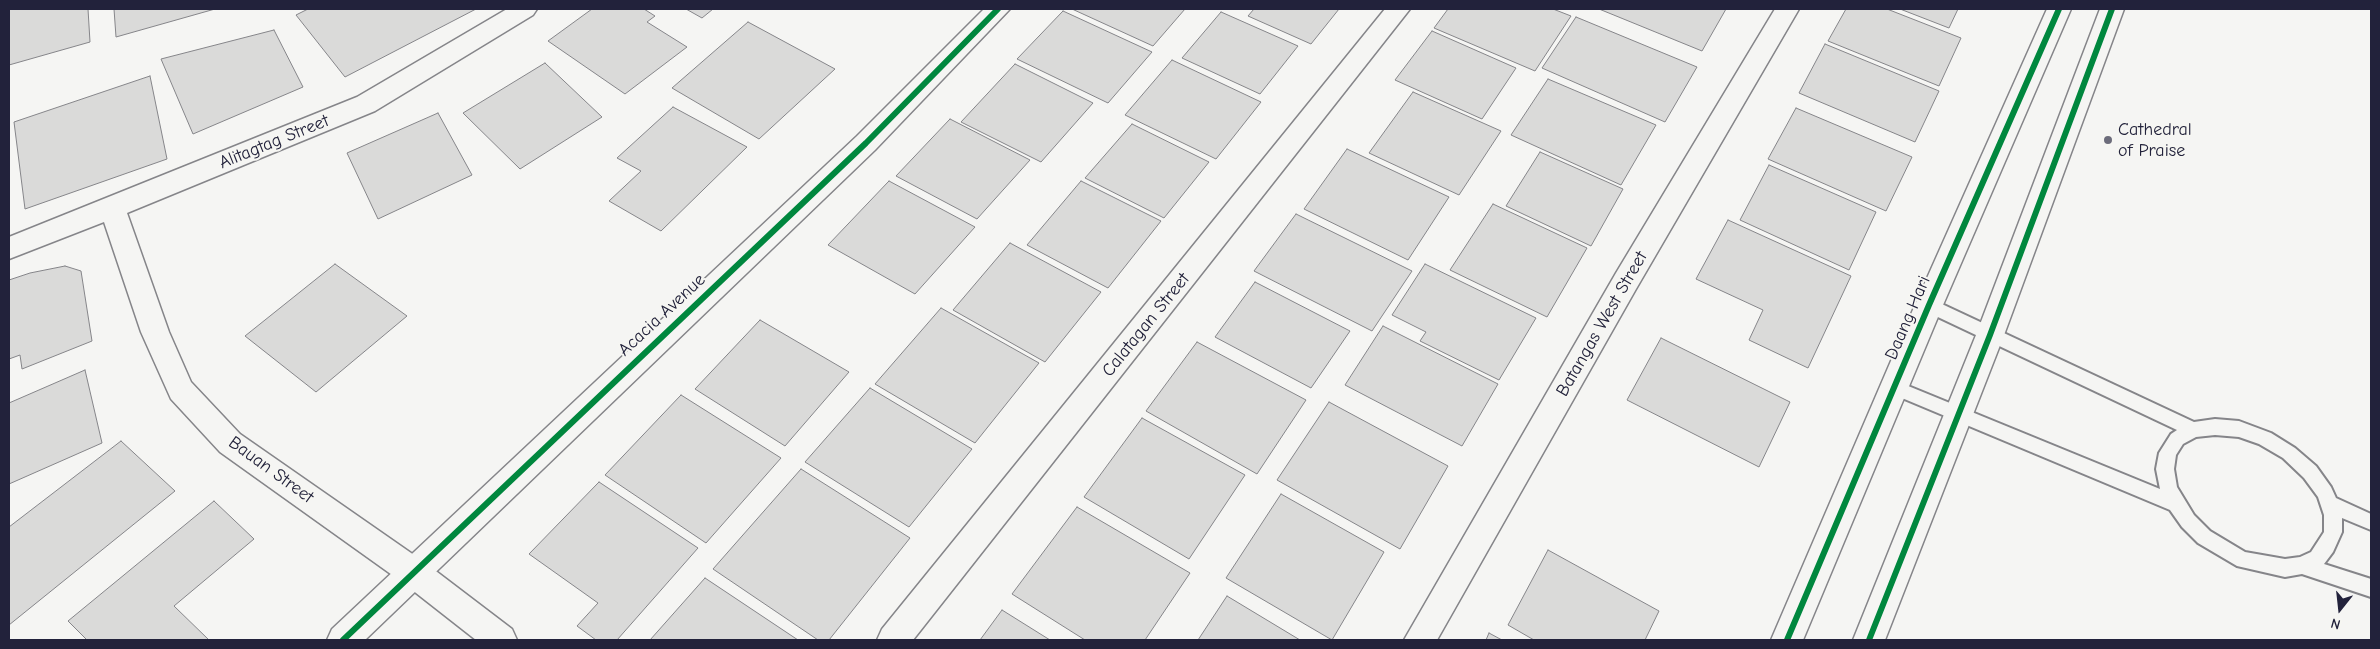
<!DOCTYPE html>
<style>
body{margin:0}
#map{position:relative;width:2380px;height:649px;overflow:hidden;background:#f5f5f3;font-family:"Comic Neue",sans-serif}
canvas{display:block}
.frame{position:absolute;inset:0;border:10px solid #22223b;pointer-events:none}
.north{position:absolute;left:2315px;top:584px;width:50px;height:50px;-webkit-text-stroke:4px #f6f6f2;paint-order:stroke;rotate:196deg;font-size:14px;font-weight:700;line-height:20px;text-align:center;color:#22223b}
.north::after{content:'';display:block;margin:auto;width:18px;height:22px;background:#22223b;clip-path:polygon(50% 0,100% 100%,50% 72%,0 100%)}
</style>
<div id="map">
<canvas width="2380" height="649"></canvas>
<div class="frame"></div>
<div class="north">N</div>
</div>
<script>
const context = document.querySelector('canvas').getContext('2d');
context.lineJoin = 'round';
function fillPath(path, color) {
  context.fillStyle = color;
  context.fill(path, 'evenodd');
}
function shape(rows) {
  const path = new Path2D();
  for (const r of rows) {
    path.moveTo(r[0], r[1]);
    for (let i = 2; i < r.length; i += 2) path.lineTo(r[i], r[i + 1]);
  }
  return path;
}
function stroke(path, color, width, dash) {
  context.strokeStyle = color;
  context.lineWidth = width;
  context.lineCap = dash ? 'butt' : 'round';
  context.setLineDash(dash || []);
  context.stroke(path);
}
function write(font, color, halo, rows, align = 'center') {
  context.font = font + ' "Comic Neue",sans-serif';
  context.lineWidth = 4;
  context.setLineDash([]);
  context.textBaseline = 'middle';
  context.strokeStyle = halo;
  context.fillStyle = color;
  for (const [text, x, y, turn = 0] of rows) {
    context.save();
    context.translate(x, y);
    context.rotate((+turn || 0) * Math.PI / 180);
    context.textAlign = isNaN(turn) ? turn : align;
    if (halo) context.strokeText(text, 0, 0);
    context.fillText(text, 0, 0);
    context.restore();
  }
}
const building = shape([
 [9,9,88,9,90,42,9,65,9,9],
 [114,9,215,9,116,37,114,9],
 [308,9,476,9,345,77,296,15,308,9],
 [592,9,644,9,655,16,647,22,687,47,625,94,548,41,592,9],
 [686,9,713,9,702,18,686,9],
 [1072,9,1185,9,1153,46,1072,9],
 [1254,9,1339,9,1311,44,1248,16,1254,9],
 [1448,9,1553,9,1571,16,1535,71,1434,28,1448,9],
 [1599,9,1726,9,1702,51,1599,9],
 [1846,9,1887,9,1961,38,1939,86,1828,41,1846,9],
 [1900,9,1958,9,1949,28,1900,9],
 [1063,11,1152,52,1108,103,1017,59,1063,11],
 [1221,12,1298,46,1260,94,1182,58,1221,12],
 [1576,17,1697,67,1665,122,1542,68,1576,17],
 [748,22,835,69,759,139,672,88,748,22],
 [274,30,303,87,193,134,161,59,274,30],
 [1432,31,1516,68,1482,119,1395,80,1432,31],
 [1825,44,1939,91,1915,142,1799,93,1825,44],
 [1172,60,1261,102,1216,159,1125,115,1172,60],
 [545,63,602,117,520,169,463,113,545,63],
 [1015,64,1093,103,1041,162,961,122,1015,64],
 [150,76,167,159,25,209,14,122,150,76],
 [1548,79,1656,125,1621,185,1511,135,1548,79],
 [1413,92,1501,131,1459,195,1369,153,1413,92],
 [673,107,747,147,661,231,609,201,641,171,617,158,673,107],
 [1796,108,1912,157,1886,211,1768,159,1796,108],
 [438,113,472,175,378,219,347,153,438,113],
 [950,119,1030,160,977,219,896,176,950,119],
 [1132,124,1209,162,1164,218,1085,178,1132,124],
 [1347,149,1449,197,1408,260,1304,209,1347,149],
 [1540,152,1623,189,1591,246,1506,206,1540,152],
 [1769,165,1876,212,1849,270,1740,220,1769,165],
 [889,181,975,227,915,294,828,245,889,181],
 [1081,181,1161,221,1108,288,1027,245,1081,181],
 [1493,204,1587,248,1547,317,1450,270,1493,204],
 [1296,214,1412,271,1372,331,1254,271,1296,214],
 [1728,220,1851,276,1808,368,1749,340,1763,310,1696,279,1728,220],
 [1010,243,1101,292,1045,362,953,310,1010,243],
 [335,264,407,316,316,392,245,336,335,264],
 [1425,264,1536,318,1499,380,1420,341,1426,332,1392,315,1425,264],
 [65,266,81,271,92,341,22,369,20,355,9,359,9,280,30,273,65,266],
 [1255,282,1350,331,1311,388,1215,337,1255,282],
 [941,308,1039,363,975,443,875,384,941,308],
 [760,320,849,372,785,446,695,389,760,320],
 [1383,326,1498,384,1462,446,1345,385,1383,326],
 [1661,338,1790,402,1759,467,1627,400,1661,338],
 [1197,342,1306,400,1257,474,1146,411,1197,342],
 [85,370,102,443,9,484,9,403,85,370],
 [870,388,972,449,909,527,805,462,870,388],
 [681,395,781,458,706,543,605,475,681,395],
 [1329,402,1448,466,1400,549,1277,480,1329,402],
 [1142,418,1245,475,1189,559,1084,497,1142,418],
 [121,441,175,491,9,625,9,527,121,441],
 [801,469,910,538,829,640,818,640,713,569,801,469],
 [599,482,698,548,617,640,596,640,577,626,598,603,529,554,599,482],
 [1281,494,1384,552,1332,640,1226,578,1281,494],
 [214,501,254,539,174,606,209,640,87,640,68,621,214,501],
 [1077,507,1190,573,1145,640,1085,640,1012,594,1077,507],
 [1548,550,1659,611,1645,640,1534,640,1508,625,1548,550],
 [705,578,798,640,650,640,705,578],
 [1227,596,1300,640,1198,640,1227,596],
 [1002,610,1050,640,980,640,1002,610],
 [1489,633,1502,640,1486,640,1489,633]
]);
fillPath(building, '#dadad9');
stroke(building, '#858589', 1);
const lane = shape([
 [1929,298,2194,422,2215,419,2239,421,2271,433,2295,448,2316,466,2331,487,2336,498,2371,514,2371,530,2342,518,2342,532,2333,552,2324,564,2371,579,2371,597,2302,574,2285,577,2237,566,2198,543,2182,527,2170,510,1890,393,1888,388,1890,383,1896,381,2160,489,2156,469,2159,453,2171,434,2177,430,1923,310,1921,305,1923,300,1929,298],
 [2215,435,2239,437,2259,444,2283,458,2304,478,2318,497,2324,515,2324,532,2311,552,2300,557,2285,559,2245,552,2210,531,2194,515,2177,487,2174,469,2176,455,2183,444,2196,437,2215,435]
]);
const street = shape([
 [507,9,537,9,533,15,375,111,127,213,169,332,191,382,240,434,424,562,512,629,517,640,476,640,402,582,220,452,171,399,141,332,104,222,9,259,9,237,357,97,507,9],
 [1385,9,1410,9,913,640,877,640,882,629,1385,9],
 [1775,9,1799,9,1636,289,1437,640,1404,640,1616,273,1775,9]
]);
const secondary = shape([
 [984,9,1010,9,875,150,365,640,327,640,332,629,857,136,984,9]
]);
const primary = shape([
 [2047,9,2071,9,1943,305,1803,640,1771,640,1915,305,2047,9],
 [2100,9,2124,9,2004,335,1885,640,1853,640,1976,335,2100,9]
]);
stroke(lane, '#858589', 4);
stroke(street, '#858589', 3);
stroke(secondary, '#858589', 3);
stroke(primary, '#858589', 3);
fillPath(lane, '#f5f5f3');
fillPath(street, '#f5f5f3');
fillPath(secondary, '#f5f5f3');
fillPath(primary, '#f5f5f3');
stroke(shape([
 [343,640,866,143,998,9],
 [1787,640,1929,305,2059,9],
 [1869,640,1990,335,2112,9]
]), '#00873e', 6);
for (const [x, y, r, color] of [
 [2108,140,5,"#6c6c7b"]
]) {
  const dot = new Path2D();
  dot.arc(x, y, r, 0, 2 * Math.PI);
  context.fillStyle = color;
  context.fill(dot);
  stroke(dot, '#f6f6f2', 2);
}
write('18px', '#22223b', '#f6f6f2', [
 ["Cathedral",2118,130],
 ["of Praise",2118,151]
], 'left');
write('18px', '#22223b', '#f6f6f2', [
 ["Alitagtag Street",274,142,-22],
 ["Acacia Avenue",662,315,-43],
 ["Daang Hari",1908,318,-67],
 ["Batangas West Street",1602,324,-60],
 ["Calatagan Street",1146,325,-51],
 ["Bauan Street",271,470,36]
]);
</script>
